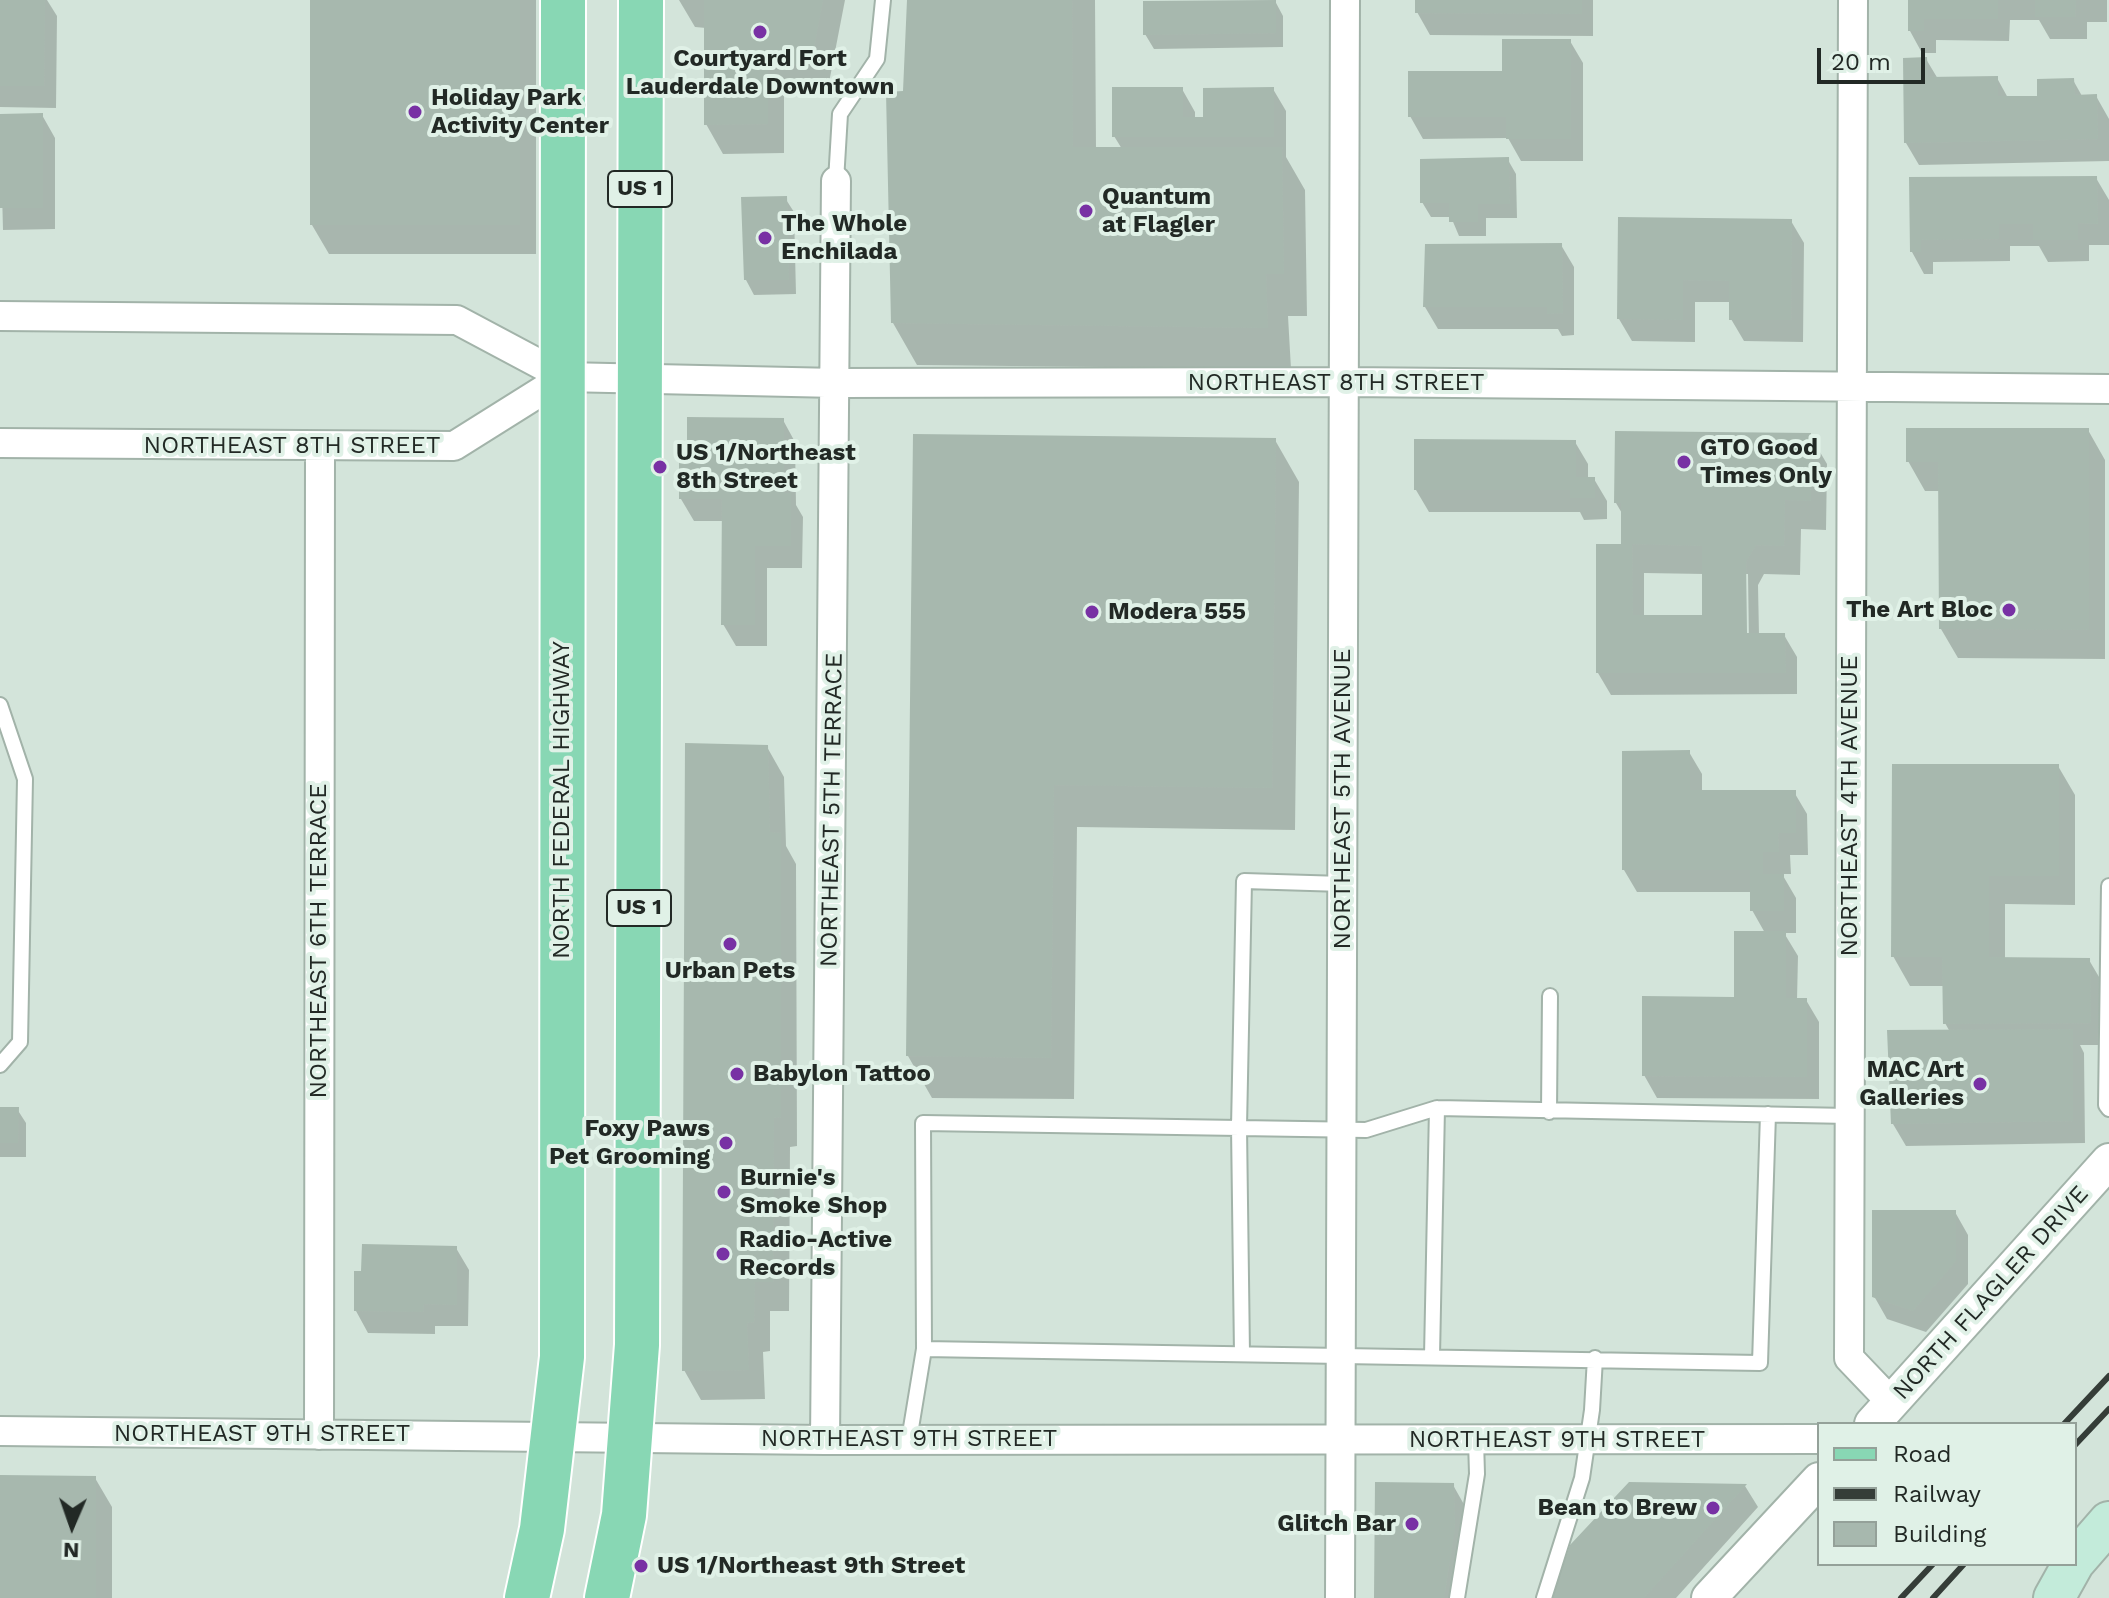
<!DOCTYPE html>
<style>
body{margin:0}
#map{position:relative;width:2109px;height:1598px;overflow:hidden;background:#d3e4da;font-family:"Work Sans",sans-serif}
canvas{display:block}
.legend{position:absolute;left:1817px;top:1422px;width:260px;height:144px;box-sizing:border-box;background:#e0f1e7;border:2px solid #94a199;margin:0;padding:10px 14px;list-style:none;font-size:24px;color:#222925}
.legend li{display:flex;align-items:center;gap:16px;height:40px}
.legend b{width:40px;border:2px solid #94a199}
.north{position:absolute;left:32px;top:1486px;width:80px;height:80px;-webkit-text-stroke:6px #e0f1e7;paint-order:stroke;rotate:182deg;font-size:22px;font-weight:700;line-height:32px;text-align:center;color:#222925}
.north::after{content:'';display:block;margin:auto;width:28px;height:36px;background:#222925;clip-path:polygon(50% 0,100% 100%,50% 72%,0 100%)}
.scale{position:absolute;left:1817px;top:48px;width:108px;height:36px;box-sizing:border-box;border:4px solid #222925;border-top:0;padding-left:10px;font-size:24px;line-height:28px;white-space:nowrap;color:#222925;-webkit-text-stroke:6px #e0f1e7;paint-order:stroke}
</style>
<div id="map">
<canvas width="2109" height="1598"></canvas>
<ul class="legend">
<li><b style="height:10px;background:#88d7b4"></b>Road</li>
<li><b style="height:10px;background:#353d38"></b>Railway</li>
<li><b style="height:22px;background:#a7b8ae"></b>Building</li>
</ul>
<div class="north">N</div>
<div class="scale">20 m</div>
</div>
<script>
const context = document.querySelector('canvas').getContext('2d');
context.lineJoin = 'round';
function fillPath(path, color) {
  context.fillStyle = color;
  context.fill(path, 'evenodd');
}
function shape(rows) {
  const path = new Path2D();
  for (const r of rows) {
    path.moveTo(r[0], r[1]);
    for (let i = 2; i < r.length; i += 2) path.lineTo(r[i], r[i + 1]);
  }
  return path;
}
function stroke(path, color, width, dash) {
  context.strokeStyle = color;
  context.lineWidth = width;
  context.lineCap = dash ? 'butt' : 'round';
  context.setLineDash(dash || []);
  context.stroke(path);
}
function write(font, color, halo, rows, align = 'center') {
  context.font = font + ' "Work Sans",sans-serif';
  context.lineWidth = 8;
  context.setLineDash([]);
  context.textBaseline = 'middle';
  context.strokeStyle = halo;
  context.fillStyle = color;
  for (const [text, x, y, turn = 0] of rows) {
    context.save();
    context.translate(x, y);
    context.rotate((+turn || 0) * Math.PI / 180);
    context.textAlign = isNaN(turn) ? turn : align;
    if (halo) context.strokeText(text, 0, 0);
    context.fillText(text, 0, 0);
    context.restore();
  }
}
fillPath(shape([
 [0,0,47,0,57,16,56,108,0,107],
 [312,0,536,0,536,254,329,254,312,225],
 [679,0,845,0,827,93,784,94,784,153,723,154,706,124,706,28,695,27],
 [909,0,1095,0,1096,149,1122,149,1114,136,1182,89,1195,112,1195,119,1205,119,1273,89,1286,111,1286,157,1305,190,1307,316,1288,316,1291,369,917,365,893,323],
 [1417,0,1593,0,1593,36,1430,35,1417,12],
 [1910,0,2107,0,2107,22,2087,22,2087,39,2050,39,2039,20,2010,20,2009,41,1936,40,1936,53,1922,53,1910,31],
 [1275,1,1283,16,1283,47,1154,49,1145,34],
 [1570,41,1583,63,1583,161,1521,161,1508,138,1423,139,1410,116],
 [1926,59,1938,79,1997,78,2008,98,2039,98,2073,80,2082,96,2096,96,2109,119,2109,161,1919,165,1906,143],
 [42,115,55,138,55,229,3,230,0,116],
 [1508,160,1516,174,1517,218,1486,218,1486,236,1459,236,1451,217,1431,217,1422,202],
 [2096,178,2109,200,2109,245,2089,245,2089,261,2048,262,2039,246,2010,246,2010,261,1933,262,1933,274,1924,274,1912,252,1911,179],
 [785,198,794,212,796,294,754,295,746,280],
 [1620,219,1791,221,1804,243,1803,342,1744,341,1731,319,1731,302,1695,302,1695,342,1632,341,1619,319],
 [1561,245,1574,267,1574,335,1562,336,1558,329,1438,329,1425,307],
 [783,420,795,442,796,505,803,517,802,568,767,568,767,646,736,646,723,624,724,521,694,521,681,499,689,464],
 [2088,430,2105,460,2105,659,1958,658,1941,629,1940,491,1925,491,1908,461],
 [1810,435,1827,464,1826,530,1801,529,1800,575,1764,574,1758,585,1759,635,1784,635,1797,657,1797,694,1611,695,1598,673,1623,546,1623,515,1616,503],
 [1644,573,1704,574,1704,617,1644,617],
 [1744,574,1748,574,1749,643,1745,643],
 [915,436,1275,440,1299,482,1295,830,1077,827,1074,1099,932,1098,908,1056],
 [1575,442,1588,464,1588,479,1594,479,1607,501,1607,519,1584,520,1580,512,1429,512,1416,490],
 [767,747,784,777,786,846,796,864,797,1146,790,1147,789,1311,770,1311,770,1351,763,1352,765,1399,701,1400,684,1370],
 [1689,752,1702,774,1702,792,1794,792,1807,814,1808,855,1790,855,1791,874,1782,874,1796,898,1796,933,1784,933,1798,956,1797,1000,1806,1000,1819,1022,1819,1099,1657,1098,1644,1075,1736,999,1765,933,1752,910,1752,892,1637,892,1624,870],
 [2058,766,2075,795,2075,905,2005,904,2005,959,2089,960,2102,982,2102,1045,2080,1045,2084,1053,2085,1143,1906,1146,1893,1124,1950,1032,1945,1023,1945,986,1910,986,1893,956],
 [0,1109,17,1109,26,1123,26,1157,0,1157],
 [1955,1212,1968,1235,1968,1284,1926,1332,1887,1319,1874,1296],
 [456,1248,469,1270,468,1326,435,1326,435,1334,368,1333,356,1311],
 [0,1477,95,1478,112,1507,112,1598,0,1598],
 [1630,1484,1745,1486,1758,1507,1676,1598,1554,1598],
 [1453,1485,1466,1508,1460,1598,1376,1598]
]), '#0003');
fillPath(shape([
 [0,0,45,0,44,86,0,86],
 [310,0,520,0,520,225,310,225],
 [704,0,823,0,811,64,768,65,768,124,704,125],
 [907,0,1072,0,1073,147,1282,147,1284,274,1266,274,1268,328,891,323,886,92,903,91],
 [1276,0,1276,33,1143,35,1143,1],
 [1415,0,1582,0,1582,14,1415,13],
 [1908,0,1998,0,1998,19,1924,19,1924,31,1908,31],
 [2035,0,2076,0,2075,17,2035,17],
 [1502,39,1571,39,1571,139,1506,139,1506,117,1408,117,1408,71,1502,71],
 [1927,57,1928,77,1998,76,1998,96,2037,96,2037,79,2074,78,2075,95,2097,94,2098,139,1904,143,1903,58],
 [1112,87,1183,87,1183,117,1203,117,1203,88,1274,87,1274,137,1112,137],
 [43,113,43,208,0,208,0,114],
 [1509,157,1510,204,1478,204,1478,222,1449,222,1449,203,1420,203,1420,159],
 [2097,176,2098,224,2078,223,2078,240,2033,240,2033,224,1999,224,1999,239,1921,240,1921,252,1910,252,1909,177],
 [787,196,789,280,744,280,741,197],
 [1618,217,1792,219,1791,320,1729,320,1729,281,1683,280,1683,320,1617,319],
 [1562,243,1563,313,1547,314,1547,307,1423,307,1425,244],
 [687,417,784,418,784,493,791,493,791,546,755,546,755,625,721,625,722,499,679,499,679,462,687,462],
 [1906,428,2089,428,2089,630,1939,629,1938,462,1906,462],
 [1615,431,1811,433,1811,501,1785,500,1784,546,1756,545,1746,562,1747,633,1785,633,1786,673,1596,673,1596,544,1621,544,1621,503,1614,503],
 [1632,544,1702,546,1702,615,1633,615],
 [913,434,1276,438,1272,788,1054,785,1051,1058,906,1056],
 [1414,439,1576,440,1576,477,1595,477,1595,498,1570,498,1570,490,1414,490],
 [685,743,768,745,770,832,781,833,781,1117,774,1118,773,1282,755,1282,754,1322,747,1323,749,1370,682,1371],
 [1690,750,1690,790,1796,790,1796,833,1778,833,1779,852,1763,852,1763,874,1784,874,1784,911,1750,911,1750,870,1622,870,1622,751],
 [1892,764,2059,764,2059,876,1989,876,1989,957,2090,958,2091,1023,1943,1024,1942,957,1891,957],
 [1734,931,1786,931,1786,998,1807,998,1807,1077,1642,1076,1642,996,1734,997],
 [2073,1029,2073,1121,1891,1124,1887,1030],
 [0,1107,19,1107,18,1143,0,1143],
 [1872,1210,1956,1210,1956,1261,1913,1311,1872,1297],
 [362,1244,457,1246,457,1305,424,1304,423,1312,354,1311,354,1271,361,1271],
 [0,1475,96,1476,96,1598,0,1598],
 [1375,1482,1454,1483,1455,1528,1444,1598,1374,1598],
 [1629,1482,1747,1484,1644,1598,1552,1598,1570,1545]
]), '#a7b8ae');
const service = shape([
 [836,181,840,114,877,59,883,0],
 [0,705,25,779,20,1042,0,1065],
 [2109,886,2106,1105,2109,1109],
 [1549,1112,1550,996],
 [924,1349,923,1123,1366,1130,1437,1108,1849,1116],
 [1242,1354,1239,1127,1244,881,1343,884],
 [1432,1356,1437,1108],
 [909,1440,924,1349,1760,1363,1768,1114],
 [1457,1598,1477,1474,1476,1440],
 [1544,1598,1582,1478,1592,1410,1595,1358]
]);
const minor = shape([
 [1853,0,1849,1358,1892,1403],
 [0,316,457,320,564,377,837,383,1346,382,2109,389],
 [0,443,454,446,564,377],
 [0,1431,825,1440,1819,1439],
 [319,1435,320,447],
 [825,1440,836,181],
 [1340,1598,1345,0]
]);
const tertiary = shape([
 [1872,1424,2109,1161],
 [1709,1598,1819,1480]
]);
const secondary = shape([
 [2075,1561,2109,1522],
 [2054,1598,2073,1564]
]);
const primary = shape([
 [527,1598,542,1529,562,1357,563,0],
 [607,1598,624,1515,637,1345,641,0]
]);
stroke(service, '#a2b3a9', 18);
stroke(minor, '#a2b3a9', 32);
stroke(tertiary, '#a2b3a9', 38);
stroke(secondary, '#a2b3a9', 44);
stroke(primary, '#fff', 48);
stroke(service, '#fff', 14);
stroke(minor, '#fff', 28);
stroke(tertiary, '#fff', 34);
stroke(secondary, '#c3ebda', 40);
stroke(primary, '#88d7b4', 44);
stroke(shape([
 [2064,1424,2109,1376],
 [2075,1445,2109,1409],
 [1901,1598,1933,1564],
 [1933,1598,1964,1564]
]), '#353d38', 6);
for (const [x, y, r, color] of [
 [760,32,8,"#7831a4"],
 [415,112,8,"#7831a4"],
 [1086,211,8,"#7831a4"],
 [765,238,8,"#7831a4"],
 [1684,462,8,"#7831a4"],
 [660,467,8,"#7831a4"],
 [2009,610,8,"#7831a4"],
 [1092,612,8,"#7831a4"],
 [730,944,8,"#7831a4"],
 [737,1074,8,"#7831a4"],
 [1980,1084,8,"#7831a4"],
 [726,1143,8,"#7831a4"],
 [724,1192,8,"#7831a4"],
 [723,1254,8,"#7831a4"],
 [1713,1508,8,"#7831a4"],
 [1412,1524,8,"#7831a4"],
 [641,1566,8,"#7831a4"]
]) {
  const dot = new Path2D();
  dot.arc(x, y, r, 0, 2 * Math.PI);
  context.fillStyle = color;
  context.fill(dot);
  stroke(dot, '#e0f1e7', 3);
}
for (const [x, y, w] of [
 [640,189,64],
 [639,908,64]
]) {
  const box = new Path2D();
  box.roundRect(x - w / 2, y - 18, w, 36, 6);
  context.fillStyle = '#e0f1e7';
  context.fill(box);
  stroke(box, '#222925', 2);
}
write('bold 22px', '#222925', null, [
 ["US 1",640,189],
 ["US 1",639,908]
]);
write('bold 24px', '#222925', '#e0f1e7', [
 ["Courtyard Fort",760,59,"center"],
 ["Lauderdale Downtown",760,87,"center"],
 ["Holiday Park",431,98],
 ["Activity Center",431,126],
 ["Quantum",1102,197],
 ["at Flagler",1102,225],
 ["The Whole",781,224],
 ["Enchilada",781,252],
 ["GTO Good",1700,448],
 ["Times Only",1700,476],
 ["US 1/Northeast",676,453],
 ["8th Street",676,481],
 ["The Art Bloc",1993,610,"right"],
 ["Modera 555",1108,612],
 ["Urban Pets",730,971,"center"],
 ["MAC Art",1964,1070,"right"],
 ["Galleries",1964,1098,"right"],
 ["Babylon Tattoo",753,1074],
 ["Foxy Paws",710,1129,"right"],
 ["Pet Grooming",710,1157,"right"],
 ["Burnie's",740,1178],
 ["Smoke Shop",740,1206],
 ["Radio-Active",739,1240],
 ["Records",739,1268],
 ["Bean to Brew",1697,1508,"right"],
 ["Glitch Bar",1396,1524,"right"],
 ["US 1/Northeast 9th Street",657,1566]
], 'left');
write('24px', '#222925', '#e0f1e7', [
 ["NORTHEAST 8TH STREET",1336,383],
 ["NORTHEAST 8TH STREET",292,446],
 ["NORTHEAST 5TH AVENUE",1343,799,-90],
 ["NORTH FEDERAL HIGHWAY",562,800,-90],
 ["NORTHEAST 4TH AVENUE",1850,806,-90],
 ["NORTHEAST 5TH TERRACE",832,810,-89],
 ["NORTHEAST 6TH TERRACE",319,941,-90],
 ["NORTH FLAGLER DRIVE",1991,1293,-48],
 ["NORTHEAST 9TH STREET",262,1434],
 ["NORTHEAST 9TH STREET",909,1439],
 ["NORTHEAST 9TH STREET",1557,1440]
]);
</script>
